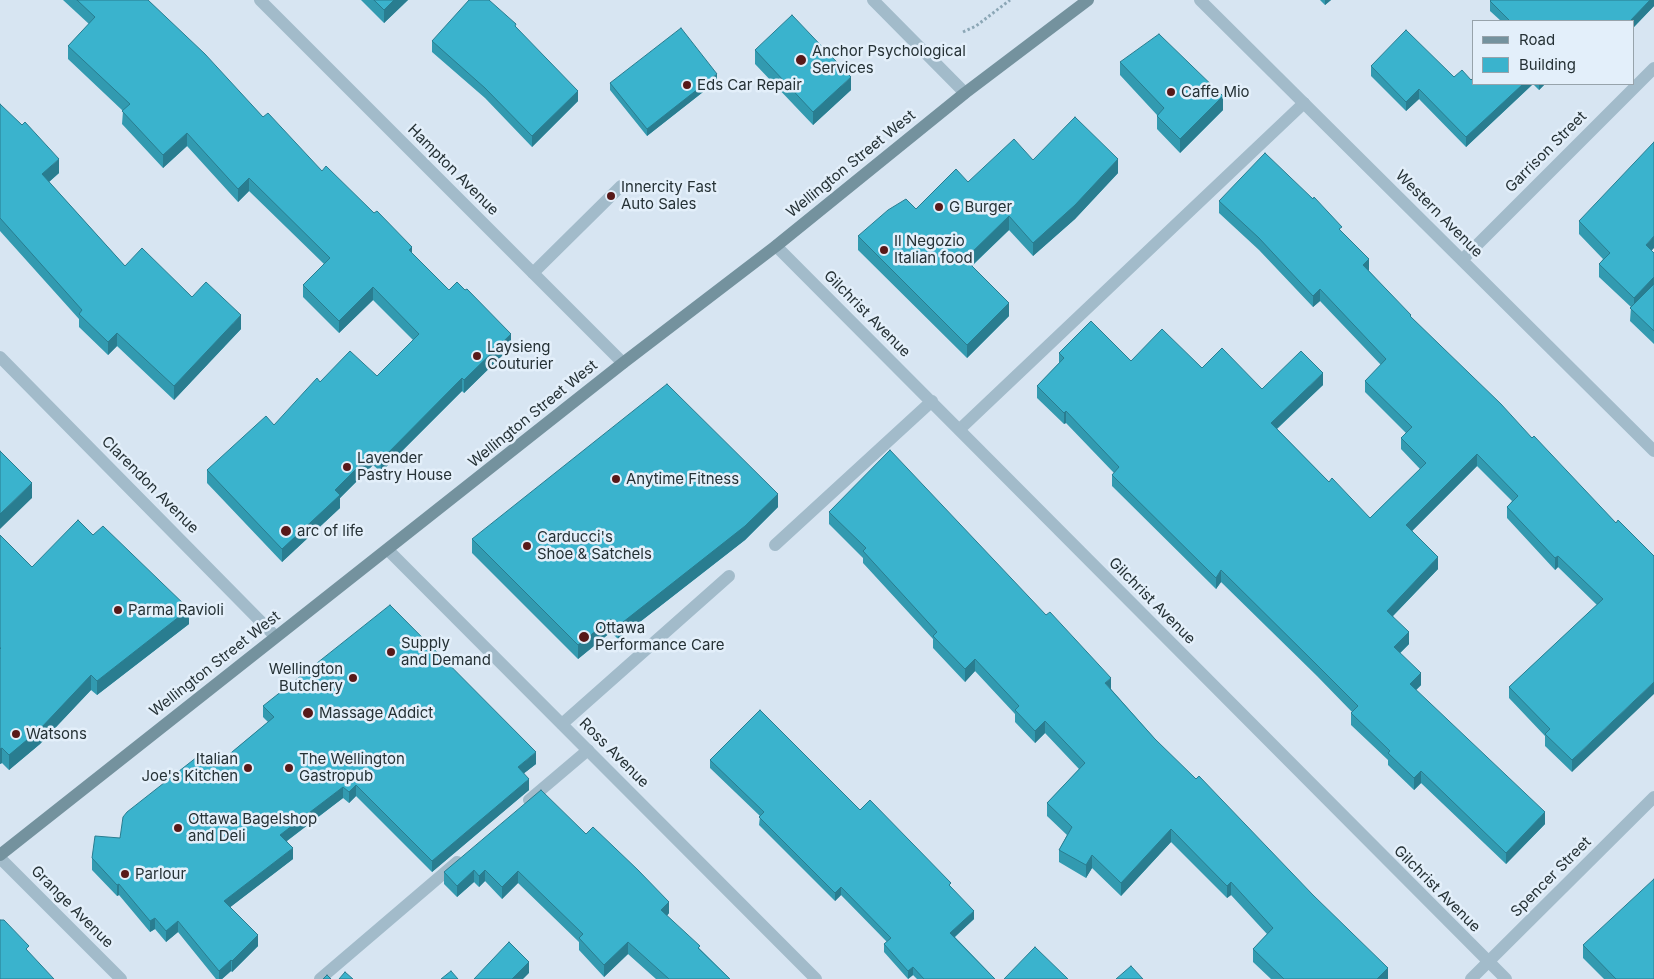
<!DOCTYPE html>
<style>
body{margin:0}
#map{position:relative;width:1654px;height:979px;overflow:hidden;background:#d7e5f2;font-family:Inter,sans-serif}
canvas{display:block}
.legend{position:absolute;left:1472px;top:20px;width:162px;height:65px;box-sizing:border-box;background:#e3effa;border:1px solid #97a3ab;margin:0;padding:6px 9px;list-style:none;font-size:15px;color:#253135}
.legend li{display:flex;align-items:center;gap:10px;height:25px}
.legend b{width:25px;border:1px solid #97a3ab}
</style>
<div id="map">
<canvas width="1654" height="979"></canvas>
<ul class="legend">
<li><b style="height:6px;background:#74929e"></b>Road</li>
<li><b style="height:14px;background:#3ab3cd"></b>Building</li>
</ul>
</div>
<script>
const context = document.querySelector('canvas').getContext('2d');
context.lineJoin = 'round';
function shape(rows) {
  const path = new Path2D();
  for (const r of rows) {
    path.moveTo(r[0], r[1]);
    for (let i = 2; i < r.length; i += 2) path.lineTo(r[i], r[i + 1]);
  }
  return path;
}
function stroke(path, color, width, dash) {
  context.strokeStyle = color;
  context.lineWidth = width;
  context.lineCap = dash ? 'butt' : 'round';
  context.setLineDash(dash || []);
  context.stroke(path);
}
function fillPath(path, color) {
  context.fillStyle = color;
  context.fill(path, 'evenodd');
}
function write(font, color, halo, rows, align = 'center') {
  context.font = font + ' Inter,sans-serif';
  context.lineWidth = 5;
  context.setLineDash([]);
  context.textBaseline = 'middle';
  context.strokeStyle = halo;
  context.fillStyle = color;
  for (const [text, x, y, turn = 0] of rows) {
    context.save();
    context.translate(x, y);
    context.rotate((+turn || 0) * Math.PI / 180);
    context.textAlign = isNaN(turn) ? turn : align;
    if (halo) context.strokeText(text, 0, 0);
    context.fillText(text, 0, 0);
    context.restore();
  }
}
stroke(shape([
 [963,32,976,26,1010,0]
]), '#8ca7b6', 3, [2.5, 2.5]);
stroke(shape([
 [533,273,621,186],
 [960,429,1304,103],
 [775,545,932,401],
 [562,724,729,576],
 [529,800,588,750],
 [320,979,457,862]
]), '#a2bbca', 12);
stroke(shape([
 [260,0,623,363],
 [873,0,965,93],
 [1200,0,1654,451],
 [776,246,1506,979],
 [1462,260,1654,68],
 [0,357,275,636],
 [388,550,816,979],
 [0,858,121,979],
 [1471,979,1654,797]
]), '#a2bbca', 12);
stroke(shape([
 [0,855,623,363,776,246,965,93,1088,0]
]), '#74929e', 12);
fillPath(shape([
 [63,0,148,0,263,117,412,254,449,290,511,347,464,393,462,391,381,472,373,465,340,498,340,508,282,562,207,483,207,470,274,425,320,382,377,376,413,340,373,300,339,333,303,297,303,285,324,264,249,191,238,202,187,146,163,168,122,124,123,111,68,59,68,46,89,24],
 [361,0,408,0,384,23],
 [1320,0,1331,0,1325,5],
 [1654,0,1654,6,1633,28,1633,21,1501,21,1490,11,1490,1],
 [516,27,578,101,532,147,485,98,432,52,432,41],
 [755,50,851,90,813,125,755,64],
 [1120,62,1223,110,1180,153,1157,129,1157,115,1120,75],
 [1371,66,1471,80,1473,84,1545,84,1539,90,1533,84,1466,147,1419,99,1406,111,1371,76],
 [717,81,647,136,610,90,610,83],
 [0,104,59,173,49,182,125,266,192,297,241,329,174,400,117,346,108,355,79,327,79,319,0,231],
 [1033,160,1118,173,1075,219,1033,256,1009,230,972,266,1009,316,967,358,858,250,858,236,916,209,968,182],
 [1219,201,1342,232,1369,271,1411,317,1616,523,1572,772,1545,746,1545,736,1509,698,1509,687,1597,605,1558,567,1555,570,1507,518,1507,507,1512,501,1477,466,1412,531,1438,569,1393,616,1409,644,1400,653,1421,685,1416,690,1545,824,1506,864,1421,783,1414,790,1388,765,1388,760,1351,725,1351,713,1352,712,1317,676,1221,582,1216,589,1112,486,1112,475,1114,473,1066,423,1064,424,1037,398,1037,386,1059,363,1059,353,1131,361,1202,368,1262,389,1323,385,1277,429,1329,482,1370,518,1420,469,1401,449,1401,438,1406,433,1365,392,1365,381,1381,365,1320,301,1313,307,1259,250,1219,213],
 [1579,221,1652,251,1654,253,1654,344,1630,321,1631,307,1599,277,1599,264,1603,259,1579,234],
 [778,507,745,540,618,639,611,632,578,659,472,553,472,539],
 [829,512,1111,689,1155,739,1388,979,1271,979,1253,962,1253,949,1267,934,1231,895,1227,898,1171,842,1121,896,1092,868,1086,878,1059,862,1059,850,1067,835,1047,816,1047,803,1079,769,1045,733,1035,743,1015,722,1015,714,975,671,965,682,933,648,933,639,863,563,863,558,829,524],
 [0,535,32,567,93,535,189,624,97,695,91,690,40,744,9,770,2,763,0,764],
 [263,706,536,764,524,773,529,790,432,872,356,796,349,803,343,798,287,841,293,859,230,907,258,946,232,972,231,971,222,979,216,979,178,932,166,942,155,929,150,932,119,895,117,896,92,870,92,858,120,838,202,763,214,767,268,722,263,717],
 [710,760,860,810,951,887,974,919,955,937,995,979,917,979,913,975,908,979,884,952,884,944,887,942,841,895,835,901,759,825,760,816,710,768],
 [586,834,669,913,667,916,730,979,656,979,628,954,604,977,579,950,579,942,518,883,502,899,485,881,479,887,474,882,457,897,444,884,444,872],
 [1583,945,1654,979,1604,979,1583,958]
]), '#329ab0');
fillPath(shape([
 [394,0,408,0,384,23,384,10],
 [1325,0,1331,0,1325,5],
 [1650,0,1654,0,1654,6,1633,28,1633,21,1630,21],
 [717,74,717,81,647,136,647,129],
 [851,77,851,90,813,125,813,112],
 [1523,84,1533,84,1466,147,1466,137],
 [1539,84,1545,84,1539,90],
 [1419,89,1419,99,1406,111,1406,102],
 [578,91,578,101,532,147,532,136],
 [1223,96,1223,110,1180,153,1180,139],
 [187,133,187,146,163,168,163,155],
 [59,159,59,173,42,188,42,174],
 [1118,159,1118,173,1075,219,1033,256,1033,243],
 [249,178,249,191,238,202,238,189],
 [1009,216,1009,230,965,272,965,259],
 [1654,236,1654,248,1646,257,1646,245],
 [412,247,412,259,409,250],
 [1369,259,1369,271,1363,265],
 [1654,277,1654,290,1634,310,1634,298],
 [373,287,373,300,339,333,339,321],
 [1320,289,1320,301,1313,307,1313,296],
 [1009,303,1009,316,967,358,967,345],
 [241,315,241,329,174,400,174,386],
 [117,333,117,346,108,355,108,342],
 [511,334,511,347,464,393,464,380],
 [1323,373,1323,385,1271,434,1271,423],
 [462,378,462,391,381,472,381,460],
 [1066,411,1066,423,1064,424,1064,413],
 [373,452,373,465,340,498,340,508,282,562,282,549,335,490],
 [1477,454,1477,466,1406,537,1406,525],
 [32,483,32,498,0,529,0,514],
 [778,494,778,507,745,540,618,639,618,626],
 [1558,556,1558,567,1555,570,1555,558],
 [1438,557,1438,569,1387,622,1387,611],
 [1221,570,1221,582,1216,589,1216,578],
 [189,609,189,624,97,695,97,681],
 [611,619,611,632,578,659,578,645],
 [1409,632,1409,644,1394,659,1394,647],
 [975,659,975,671,965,682,965,669],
 [1421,673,1421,685,1410,696,1410,684],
 [91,675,91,690,40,744,9,770,9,755],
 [1111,678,1111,690,1105,683],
 [1654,682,1654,694,1572,772,1572,760],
 [1045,721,1045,733,1035,743,1035,731],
 [2,748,2,763,0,764,0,749],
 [536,752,536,764,518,778,518,767],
 [1421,771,1421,783,1414,790,1414,778],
 [529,779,529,790,432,872,432,861],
 [356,785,356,796,349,803,349,792],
 [343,787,343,798,280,846,280,835],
 [1545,812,1545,824,1506,864,1506,853],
 [1171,829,1171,842,1121,896,1121,883],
 [293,848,293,859,224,912,224,901],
 [1092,855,1092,868,1086,878,1086,865],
 [474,870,474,882,457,897,457,886],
 [485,870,485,881,479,887,479,876],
 [518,871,518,883,502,899,502,887],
 [1231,882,1231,895,1227,898,1227,886],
 [119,884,119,895,117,896,117,885],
 [841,887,841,895,835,901,835,893],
 [669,902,669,913,661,922,661,910],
 [974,911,974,919,950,941,950,933],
 [155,918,155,929,150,932,150,921],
 [178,921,178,932,166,942,166,931],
 [258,935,258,946,232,972,232,961],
 [628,942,628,954,604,977,604,965],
 [231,960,231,971,222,979,219,979,219,971],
 [529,962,529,973,523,979,512,979],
 [913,967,913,975,908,979,908,971],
 [1388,968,1388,979,1377,979]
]), '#297d90');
const building = shape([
 [77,0,148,0,205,54,263,117,268,113,322,171,326,166,374,213,377,211,412,247,409,250,449,290,457,282,465,290,467,289,511,334,464,380,462,378,381,460,373,452,335,490,340,495,282,549,207,470,266,416,274,425,317,378,320,382,350,351,377,376,419,334,373,287,339,321,303,285,330,258,249,178,238,189,187,133,163,155,122,111,130,104,68,46,95,17,77,0],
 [374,0,394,0,384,10,374,0],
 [469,0,489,0,516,24,515,26,578,91,532,136,485,88,432,41,469,0],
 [1491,0,1650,0,1630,21,1510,21,1490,1,1491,0],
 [792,15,851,77,813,112,755,50,792,15],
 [681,28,717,74,647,129,610,83,681,28],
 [1406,30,1454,77,1462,70,1471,80,1473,78,1473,84,1523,84,1466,137,1419,89,1406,102,1371,66,1406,30],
 [1159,34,1223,96,1180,139,1157,116,1164,108,1120,62,1159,34],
 [0,104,22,125,25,122,59,159,42,174,125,266,142,248,192,297,206,282,241,315,174,386,117,333,108,342,79,314,82,310,0,218,0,104],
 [1075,117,1118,159,1075,205,1033,243,1009,216,965,259,1009,303,967,345,858,236,888,210,906,199,916,209,956,169,968,182,1014,139,1033,160,1075,117],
 [1654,142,1654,236,1646,245,1654,253,1654,277,1634,298,1599,264,1610,253,1579,221,1654,142],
 [1265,153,1313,199,1314,197,1342,227,1339,229,1369,259,1363,265,1411,315,1410,316,1501,404,1532,438,1534,436,1616,523,1618,520,1654,556,1654,682,1572,760,1545,734,1550,729,1509,687,1603,599,1558,556,1555,558,1507,507,1518,496,1477,454,1406,525,1438,557,1387,611,1409,632,1394,647,1421,673,1410,684,1545,812,1506,853,1421,771,1414,778,1388,753,1390,751,1351,713,1358,706,1317,665,1221,570,1216,578,1112,475,1119,467,1066,411,1064,413,1037,386,1064,358,1059,353,1091,321,1131,361,1162,329,1202,368,1222,348,1262,389,1301,351,1323,373,1271,423,1329,482,1332,478,1370,518,1426,463,1401,438,1412,427,1365,381,1386,359,1320,289,1313,296,1259,238,1219,201,1265,153],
 [1654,284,1654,331,1630,308,1654,284],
 [667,384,778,494,745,526,618,626,611,619,578,645,472,539,667,384],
 [890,450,1046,615,1050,612,1111,678,1105,683,1155,739,1196,779,1199,776,1313,895,1388,968,1377,979,1284,979,1253,949,1273,928,1231,882,1227,886,1171,829,1121,883,1092,855,1086,865,1059,850,1072,827,1047,803,1085,763,1045,721,1035,731,1015,710,1019,706,975,659,965,669,933,636,937,632,863,551,866,548,829,512,890,450],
 [0,451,32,483,0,514,0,451],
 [78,520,93,535,103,526,189,609,97,681,91,675,40,729,9,755,2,748,0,749,0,649,1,648,0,648,0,535,32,567,78,520],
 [390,605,536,752,518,767,529,779,432,861,356,785,349,792,343,787,280,835,293,848,224,901,258,935,232,961,231,960,219,971,178,921,166,931,155,918,150,921,119,884,117,885,92,858,95,836,120,838,123,817,127,812,197,757,202,763,206,759,214,767,274,717,263,706,390,605],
 [760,710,860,810,870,800,951,883,949,885,974,911,950,933,995,979,924,979,913,967,908,971,884,944,891,938,841,887,835,893,759,817,764,812,710,760,760,710],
 [541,790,586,834,593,827,638,870,669,902,661,910,700,946,698,948,730,979,669,979,628,942,604,965,579,938,583,934,518,871,502,887,485,870,479,876,474,870,457,886,444,872,541,790],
 [1654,879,1654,979,1616,979,1583,945,1654,879],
 [0,920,4,920,29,946,26,949,54,979,0,979,0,920],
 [509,942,529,962,512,979,474,979,509,942],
 [1035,947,1068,979,1004,979,1035,947],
 [1131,966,1143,979,1116,979,1131,966],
 [451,971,458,979,441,979,451,971],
 [345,972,353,979,339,979,345,972],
 [327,975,331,979,323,979,327,975]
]);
fillPath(building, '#3ab3cd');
stroke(building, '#297d90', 1);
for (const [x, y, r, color] of [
 [801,60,6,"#581919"],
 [687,85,5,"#581919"],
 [1171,92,5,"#581919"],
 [611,196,5,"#581919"],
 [939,207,5,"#581919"],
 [884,250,5,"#581919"],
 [477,356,5,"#581919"],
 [347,467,5,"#581919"],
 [616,479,5,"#581919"],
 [286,531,6,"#581919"],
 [527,546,5,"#581919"],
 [118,610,5,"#581919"],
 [584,637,6,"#581919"],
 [391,652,5,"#581919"],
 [353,678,5,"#581919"],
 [308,713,6,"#581919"],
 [16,734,5,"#581919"],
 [248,768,5,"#581919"],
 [289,768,5,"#581919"],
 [178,828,5,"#581919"],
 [125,874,5,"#581919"]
]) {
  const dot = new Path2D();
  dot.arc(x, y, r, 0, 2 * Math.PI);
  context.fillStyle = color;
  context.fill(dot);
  stroke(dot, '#e3effa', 2);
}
write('15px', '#253135', '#e3effa', [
 ["Anchor Psychological",812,51],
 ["Services",812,68],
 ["Eds Car Repair",697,85],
 ["Caffe Mio",1181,92],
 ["Innercity Fast",621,187],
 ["Auto Sales",621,204],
 ["G Burger",949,207],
 ["Il Negozio",894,241],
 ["Italian food",894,258],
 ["Laysieng",487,347],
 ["Couturier",487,364],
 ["Lavender",357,458],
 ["Pastry House",357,475],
 ["Anytime Fitness",626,479],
 ["arc of life",297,531],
 ["Carducci's",537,537],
 ["Shoe & Satchels",537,554],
 ["Parma Ravioli",128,610],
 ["Ottawa",595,628],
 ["Performance Care",595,645],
 ["Supply",401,643],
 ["and Demand",401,660],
 ["Wellington",343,669,"right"],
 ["Butchery",343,686,"right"],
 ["Massage Addict",319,713],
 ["Watsons",26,734],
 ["Italian",238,759,"right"],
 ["Joe's Kitchen",238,776,"right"],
 ["The Wellington",299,759],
 ["Gastropub",299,776],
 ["Ottawa Bagelshop",188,819],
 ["and Deli",188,836],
 ["Parlour",135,874]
], 'left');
write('15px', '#253135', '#e3effa', [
 ["Garrison Street",1546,152,-45],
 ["Wellington Street West",851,164,-39],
 ["Hampton Avenue",453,170,45],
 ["Western Avenue",1439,214,45],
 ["Gilchrist Avenue",867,314,45],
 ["Wellington Street West",533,414,-39],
 ["Clarendon Avenue",150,485,45],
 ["Gilchrist Avenue",1152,601,45],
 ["Wellington Street West",215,664,-38],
 ["Ross Avenue",614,753,45],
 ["Spencer Street",1551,877,-45],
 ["Gilchrist Avenue",1437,889,45],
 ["Grange Avenue",72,907,45]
]);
</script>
